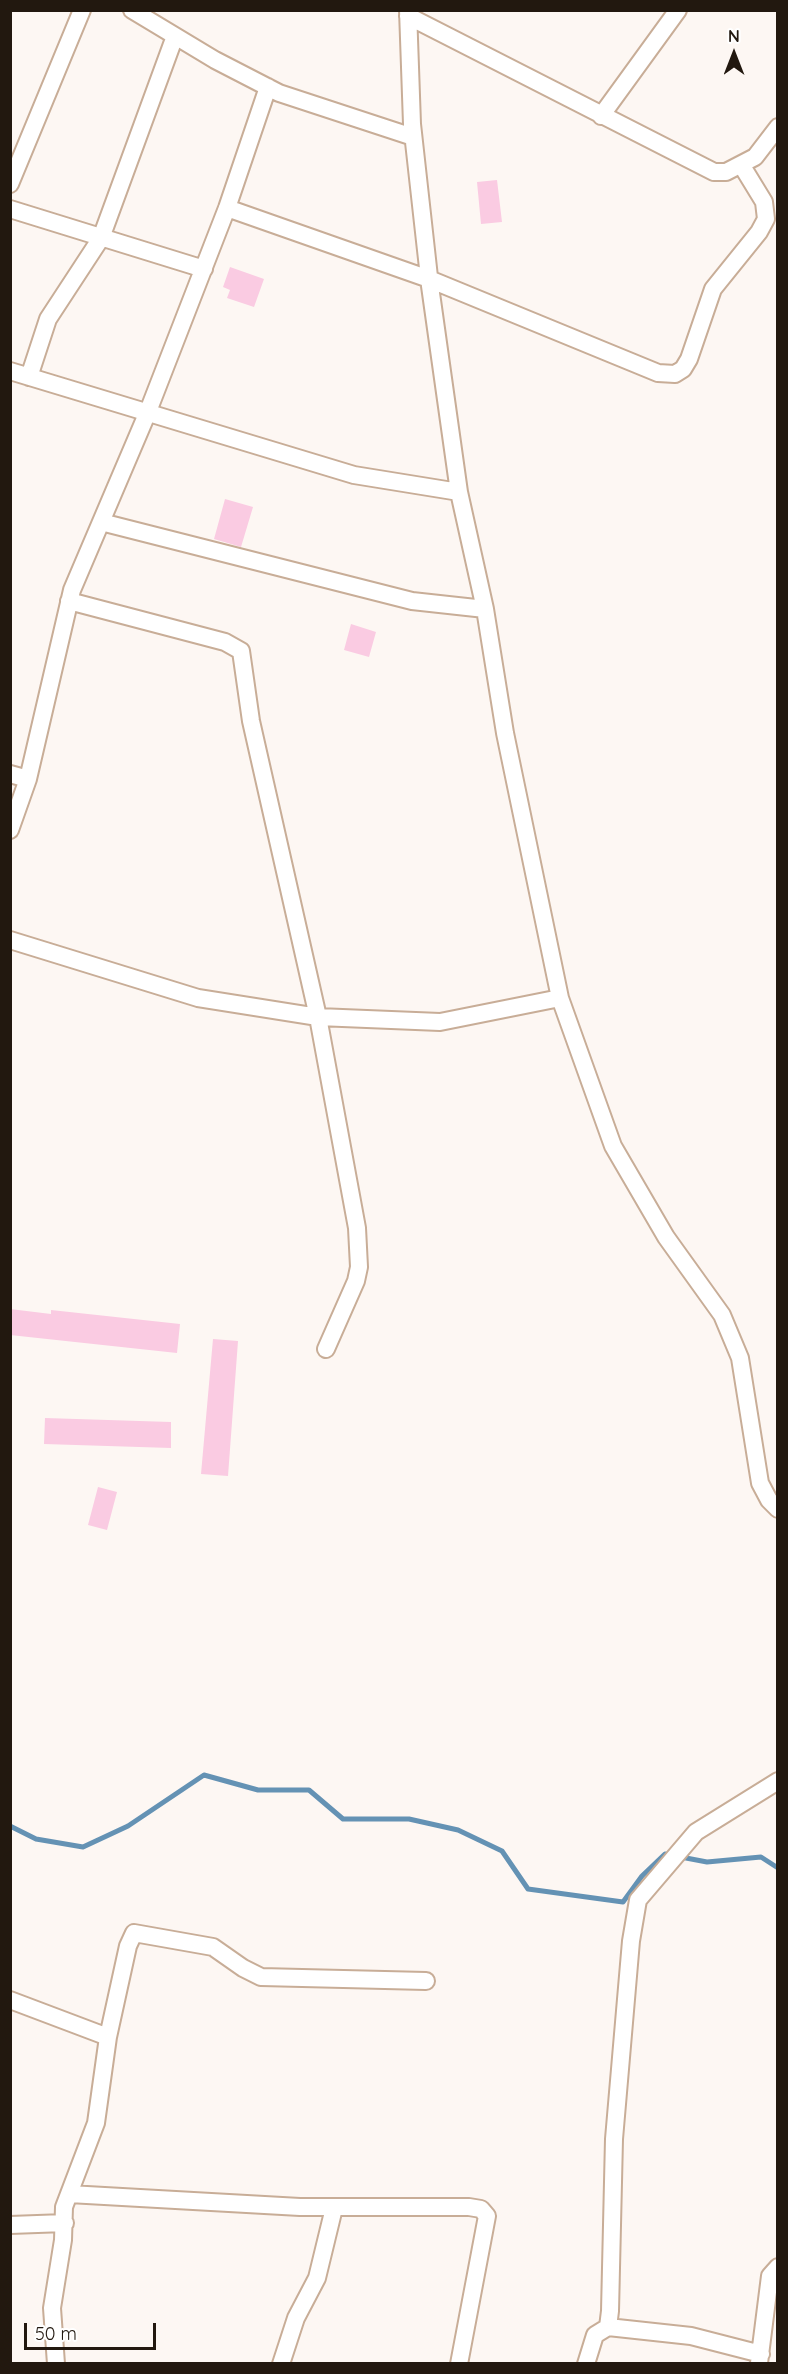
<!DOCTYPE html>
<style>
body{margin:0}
#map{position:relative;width:788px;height:2374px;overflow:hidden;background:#fdf7f3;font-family:Quicksand,sans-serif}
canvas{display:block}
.frame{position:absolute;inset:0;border:12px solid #22180f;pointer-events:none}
.north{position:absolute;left:704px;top:24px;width:60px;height:60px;-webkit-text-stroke:4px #fff;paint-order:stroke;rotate:0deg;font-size:16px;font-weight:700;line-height:24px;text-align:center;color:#22180f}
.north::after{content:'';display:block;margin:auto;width:21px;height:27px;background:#22180f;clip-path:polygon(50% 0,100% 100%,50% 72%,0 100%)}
.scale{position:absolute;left:24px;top:2323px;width:132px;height:27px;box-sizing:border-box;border:3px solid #22180f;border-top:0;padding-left:8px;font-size:18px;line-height:21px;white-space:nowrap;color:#22180f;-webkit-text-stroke:4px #fff;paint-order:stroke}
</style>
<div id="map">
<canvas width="788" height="2374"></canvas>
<div class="frame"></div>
<div class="north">N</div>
<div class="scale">50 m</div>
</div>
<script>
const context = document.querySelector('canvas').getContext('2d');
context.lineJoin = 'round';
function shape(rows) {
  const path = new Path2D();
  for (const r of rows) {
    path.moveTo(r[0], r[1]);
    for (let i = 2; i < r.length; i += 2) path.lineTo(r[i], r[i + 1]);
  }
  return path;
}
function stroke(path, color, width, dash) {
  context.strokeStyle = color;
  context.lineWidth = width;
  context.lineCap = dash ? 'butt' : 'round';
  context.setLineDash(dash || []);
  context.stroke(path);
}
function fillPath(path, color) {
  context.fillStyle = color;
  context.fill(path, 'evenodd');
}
stroke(shape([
 [10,1826,36,1839,83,1847,128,1826,204,1775,258,1790,309,1790,343,1819,409,1819,458,1830,502,1851,528,1889,623,1902,642,1876,665,1854,707,1862,761,1857,778,1868]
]), '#6492b4', 5);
fillPath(shape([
 [497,180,502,222,481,224,477,182],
 [230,267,264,279,254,307,227,298,230,290,223,287],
 [225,499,253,507,241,547,214,539],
 [351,624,376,632,369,657,344,650],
 [10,1309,51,1314,51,1310,180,1324,177,1353,10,1335],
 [213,1339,238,1341,228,1476,201,1474],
 [45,1418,171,1422,171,1448,44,1444],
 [98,1487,117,1492,107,1530,88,1525]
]), '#facbe2');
const minor = shape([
 [132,10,215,60,279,93,413,137],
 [408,10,412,124,430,286,459,492,485,609,505,733,560,998,613,1146,666,1237,722,1315,740,1358,760,1483,769,1500,778,1509],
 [408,16,714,172,726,172,755,157,778,127],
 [601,116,678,10],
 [10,184,82,10],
 [227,208,429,279,658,373,675,374,683,369,689,359,713,289,759,232,766,219,764,202,742,166],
 [10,209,204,269],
 [10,371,354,475,459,492],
 [29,377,48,319,101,238,175,36],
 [101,522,412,601,485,609],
 [69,601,225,642,241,651,251,721,318,1017,357,1228,359,1267,356,1281,326,1349],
 [10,774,28,779],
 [10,830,28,779,72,590,147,414,227,208,268,87],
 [10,940,198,998,318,1017,440,1022,560,998],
 [10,2000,108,2037],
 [69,2194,300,2207,469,2207,481,2209,487,2216,459,2364],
 [10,2225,65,2223],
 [608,2327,691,2336,761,2354],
 [759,2363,770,2276,778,2267],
 [56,2364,52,2308,63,2240,64,2207,96,2123,108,2037,128,1946,134,1933,213,1947,243,1968,261,1977,426,1981],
 [281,2364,296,2318,317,2278,334,2208],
 [586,2364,595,2335,608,2327,610,2311,614,2139,631,1941,638,1900,696,1832,778,1781]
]);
stroke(minor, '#c8ad97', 20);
stroke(minor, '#fff', 16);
</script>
